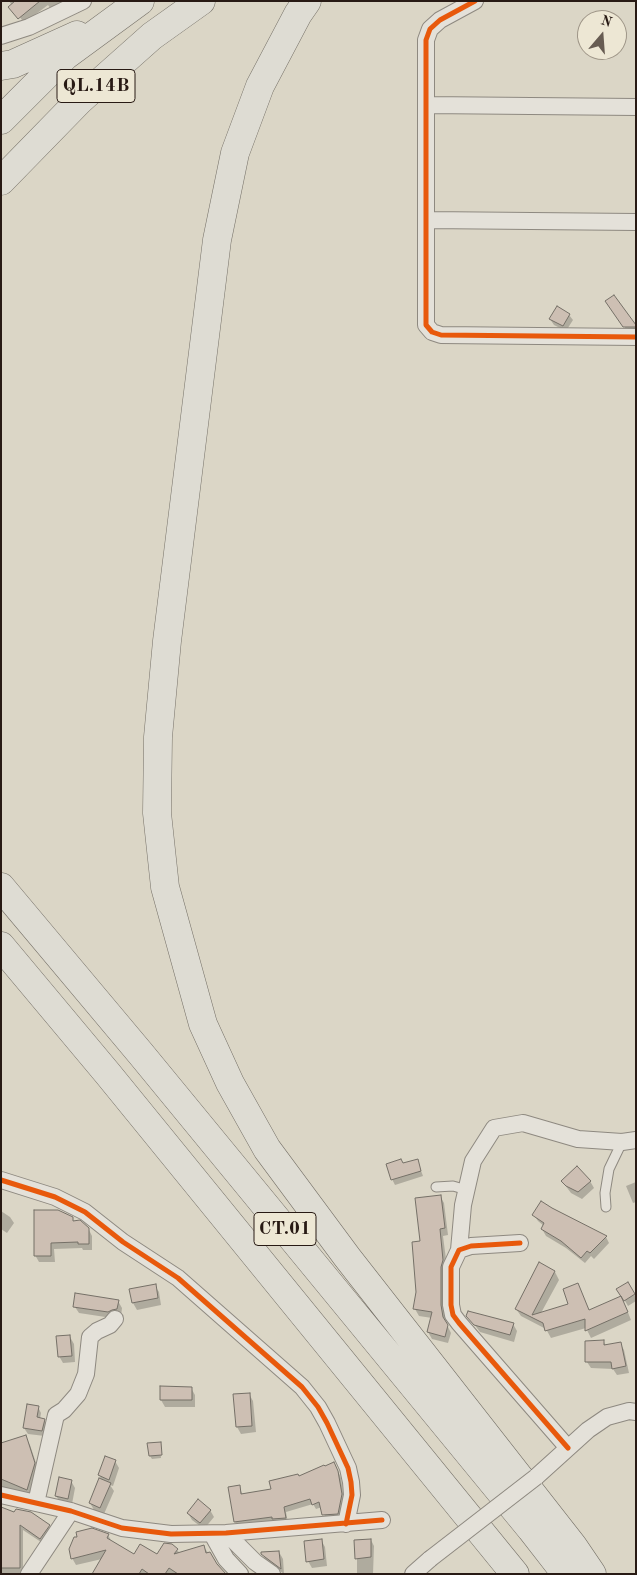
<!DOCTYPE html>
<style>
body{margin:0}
#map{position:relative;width:637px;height:1575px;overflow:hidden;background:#dbd6c6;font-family:"Old Standard TT",serif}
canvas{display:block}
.frame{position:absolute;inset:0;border:2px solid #281a14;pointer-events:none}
.north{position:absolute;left:577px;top:10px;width:50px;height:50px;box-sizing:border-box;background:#ede7d4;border:1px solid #9e9587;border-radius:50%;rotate:18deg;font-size:14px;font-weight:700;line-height:20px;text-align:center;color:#281a14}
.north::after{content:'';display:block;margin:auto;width:18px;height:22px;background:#675c52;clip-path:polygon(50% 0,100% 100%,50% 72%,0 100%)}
</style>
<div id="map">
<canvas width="637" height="1575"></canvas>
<div class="frame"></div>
<div class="north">N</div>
</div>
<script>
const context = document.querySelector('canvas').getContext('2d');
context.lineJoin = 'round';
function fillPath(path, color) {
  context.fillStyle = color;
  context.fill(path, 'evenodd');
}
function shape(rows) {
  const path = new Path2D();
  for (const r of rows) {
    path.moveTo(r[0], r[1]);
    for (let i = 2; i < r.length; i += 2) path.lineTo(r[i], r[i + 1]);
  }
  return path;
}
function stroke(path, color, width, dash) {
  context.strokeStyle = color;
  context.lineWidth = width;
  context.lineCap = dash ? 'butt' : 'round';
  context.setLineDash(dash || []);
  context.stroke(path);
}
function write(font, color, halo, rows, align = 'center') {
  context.font = font + ' "Old Standard TT",serif';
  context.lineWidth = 4;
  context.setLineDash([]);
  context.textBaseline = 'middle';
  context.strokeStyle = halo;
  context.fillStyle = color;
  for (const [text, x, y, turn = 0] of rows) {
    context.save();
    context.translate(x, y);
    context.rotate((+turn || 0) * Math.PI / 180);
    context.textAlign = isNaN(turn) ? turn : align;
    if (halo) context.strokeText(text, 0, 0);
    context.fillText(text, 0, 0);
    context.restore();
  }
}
fillPath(shape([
 [9,1,75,1,53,12,48,5,24,23],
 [613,297,636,327,636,334,629,333,611,308],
 [569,315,573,320,566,331,554,325,550,319],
 [417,1160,423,1176,395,1185,392,1179,402,1164],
 [562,1181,590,1181,594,1188,582,1199,571,1193],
 [636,1182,636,1202,633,1203,626,1186],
 [440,1196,444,1203,448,1235,443,1236,447,1267,444,1275,444,1313,447,1325,451,1333,448,1343,432,1339,428,1332,432,1318,419,1316,415,1309,421,1242],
 [542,1203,606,1237,609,1243,594,1259,591,1256,585,1263,566,1248,546,1236,542,1229,544,1226,538,1221,534,1215],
 [1,1211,10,1217,14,1223,7,1233,1,1229],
 [72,1218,74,1222,88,1228,92,1236,92,1250,83,1250,82,1248,54,1249,55,1262,39,1262,35,1255],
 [555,1272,559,1280,541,1313,569,1305,578,1285,589,1311,625,1305,631,1320,591,1338,586,1328,551,1338,546,1329,521,1316,516,1309],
 [627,1284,636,1297,636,1301,628,1306,618,1289],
 [155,1286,159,1292,161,1305,137,1310,133,1303,130,1290],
 [118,1301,122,1308,121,1316,112,1318,79,1313,75,1307],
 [468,1316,513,1324,517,1331,514,1342,480,1332],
 [70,1337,74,1344,75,1362,63,1363,59,1356],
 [604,1342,606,1346,620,1343,624,1350,629,1373,617,1375,613,1369,591,1368,587,1362],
 [191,1388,195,1395,195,1407,165,1407,161,1400],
 [249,1394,253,1401,256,1432,241,1434,237,1427],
 [38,1407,41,1413,40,1419,44,1420,47,1425,45,1436,28,1434,24,1428],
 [25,1436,30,1445,39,1472,32,1498,9,1488,1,1492,1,1444],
 [160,1445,161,1458,152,1459,150,1456],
 [115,1461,119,1468,113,1486,110,1485,114,1491,104,1514,94,1510,90,1503,102,1481,99,1475],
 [337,1469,341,1478,344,1500,340,1519,326,1520,322,1507,316,1509,313,1504,286,1512,288,1523,238,1527,235,1522,230,1488,239,1487,243,1495,273,1490,299,1478],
 [71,1481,75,1488,72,1504,60,1502,56,1496],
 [1,1509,49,1526,52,1532,44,1544,23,1530,23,1574,1,1574],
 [210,1510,214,1517,204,1529,192,1520,188,1513],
 [108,1535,112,1542,135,1555,157,1555,171,1545,180,1553,203,1546,224,1574,93,1574,102,1559,76,1565,72,1558],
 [321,1540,325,1547,327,1566,312,1568,308,1561],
 [371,1540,374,1546,373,1574,357,1574,357,1556],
 [279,1552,283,1559,284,1574,266,1561,262,1553]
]), '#0003');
const building = shape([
 [15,1,40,1,18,19,8,7,15,1],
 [614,295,636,325,636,327,623,327,605,301,614,295],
 [557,306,570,314,563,326,549,319,557,306],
 [401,1159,403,1163,418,1159,421,1171,391,1180,386,1164,401,1159],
 [577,1166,591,1181,578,1192,566,1186,561,1181,577,1166],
 [441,1195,445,1228,440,1229,443,1260,441,1267,441,1305,443,1317,448,1325,445,1337,427,1332,432,1312,413,1309,416,1292,412,1242,420,1241,415,1198,441,1195],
 [541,1201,552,1208,607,1236,590,1253,587,1251,581,1258,561,1241,541,1229,544,1223,532,1215,541,1201],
 [34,1210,58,1210,73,1217,73,1221,80,1220,89,1228,89,1244,78,1244,78,1242,51,1243,51,1256,34,1256,34,1210],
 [539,1262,555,1271,532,1315,568,1304,563,1289,578,1283,589,1310,621,1296,628,1312,585,1331,585,1319,545,1331,543,1323,515,1309,539,1262],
 [628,1282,635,1294,624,1301,616,1289,628,1282],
 [156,1284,158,1298,132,1303,129,1289,156,1284],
 [75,1293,119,1300,117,1309,112,1310,108,1312,73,1307,75,1293],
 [468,1311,514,1323,510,1335,474,1325,466,1316,468,1311],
 [70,1335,72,1356,58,1357,56,1336,70,1335],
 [604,1340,604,1345,621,1342,626,1366,612,1369,611,1362,585,1362,585,1341,604,1340],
 [160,1386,192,1387,192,1400,160,1400,160,1386],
 [250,1393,252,1426,236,1427,233,1394,250,1393],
 [27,1404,39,1406,37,1417,45,1419,42,1431,23,1428,27,1404],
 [26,1435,35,1463,27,1490,1,1479,1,1443,26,1435],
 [161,1442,162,1455,149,1456,147,1443,161,1442],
 [105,1456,116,1460,109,1480,98,1475,105,1456],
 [334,1462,338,1471,342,1494,338,1514,322,1515,319,1502,312,1505,310,1499,284,1507,286,1518,272,1519,272,1517,234,1522,228,1487,240,1485,241,1494,271,1489,269,1481,298,1474,299,1476,324,1465,325,1466,334,1462],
 [59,1477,72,1480,68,1499,55,1496,59,1477],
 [99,1478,111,1483,100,1508,89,1503,99,1478],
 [198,1499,211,1510,200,1523,187,1513,198,1499],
 [1,1507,14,1512,16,1509,31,1512,50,1525,40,1539,20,1525,20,1568,1,1568,1,1507],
 [92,1528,109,1534,107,1538,134,1554,140,1544,157,1554,164,1543,172,1544,178,1549,174,1554,204,1545,206,1553,210,1552,217,1564,226,1574,178,1574,169,1568,165,1574,149,1574,142,1569,139,1574,92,1574,106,1550,71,1559,69,1549,74,1537,77,1537,76,1532,92,1528],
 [322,1539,324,1559,306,1562,304,1541,322,1539],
 [371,1539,371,1557,355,1559,354,1540,371,1539],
 [279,1551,281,1569,261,1554,261,1552,279,1551]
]);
fillPath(building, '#cdbfb3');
stroke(building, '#757067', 1);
const lane = shape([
 [436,1187,453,1186,467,1190],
 [606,1207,605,1193,609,1169,622,1142]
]);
const street = shape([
 [475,1,440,20,430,29,426,40,426,325,432,332,441,335,636,337],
 [1,36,29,27,83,1],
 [426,105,636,107],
 [427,220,636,222],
 [1,1180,55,1197,85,1212,123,1242,178,1278,302,1387,318,1407,327,1423,348,1468,351,1482,352,1495,346,1524],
 [520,1243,471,1246,459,1250,451,1267,451,1305,453,1315,459,1323,568,1448],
 [459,1250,463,1205,473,1161,494,1128,523,1123,578,1139,622,1142,636,1140],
 [536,1477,588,1430,607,1417,629,1411,636,1412],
 [1,1495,71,1511,122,1528,171,1534,226,1533,382,1520],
 [36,1503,56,1415,64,1410,78,1394,86,1374,90,1337,97,1331,110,1325,115,1319],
 [226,1533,255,1562,272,1574],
 [212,1534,226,1559,240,1574],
 [29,1574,71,1511],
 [413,1574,430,1559]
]);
const highway = shape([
 [307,1,298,14,260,86,235,153,217,240,167,641,158,737,157,813,165,887,203,1024,230,1083,267,1149,347,1257,573,1546,592,1574],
 [1,66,13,64,77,35],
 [1,120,65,56,140,1],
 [1,181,80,100,152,36,201,1],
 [1,887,141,1054,531,1529,566,1574],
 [1,946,108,1074,515,1574]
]);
stroke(lane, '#8e8980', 11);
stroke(street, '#8e8980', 18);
stroke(highway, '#757067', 29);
stroke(lane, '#e4e1d9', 9);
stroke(street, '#e4e1d9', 16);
stroke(highway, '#dedcd3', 28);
const streetBridge = shape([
 [430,1559,536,1477]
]);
stroke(streetBridge, '#8e8980', 18, []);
stroke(streetBridge, '#e4e1d9', 16);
stroke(shape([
 [475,1,440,20,430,29,426,40,426,325,432,332,441,335,636,337],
 [1,1180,55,1197,85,1212,123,1242,178,1278,302,1387,318,1407,327,1423,348,1468,351,1482,352,1495,346,1524],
 [520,1243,471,1246,459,1250,451,1267,451,1305,453,1315,459,1323,568,1448],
 [1,1495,71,1511,122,1528,171,1534,226,1533,382,1520]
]), '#e8590c', 5);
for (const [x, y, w] of [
 [96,86,78],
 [285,1229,62]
]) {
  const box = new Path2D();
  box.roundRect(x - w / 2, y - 16.5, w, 33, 4);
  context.fillStyle = '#ede7d4';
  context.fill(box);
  stroke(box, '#281a14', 1);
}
write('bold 19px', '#281a14', null, [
 ["QL.14B",96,86],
 ["CT.01",285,1229]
]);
</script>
